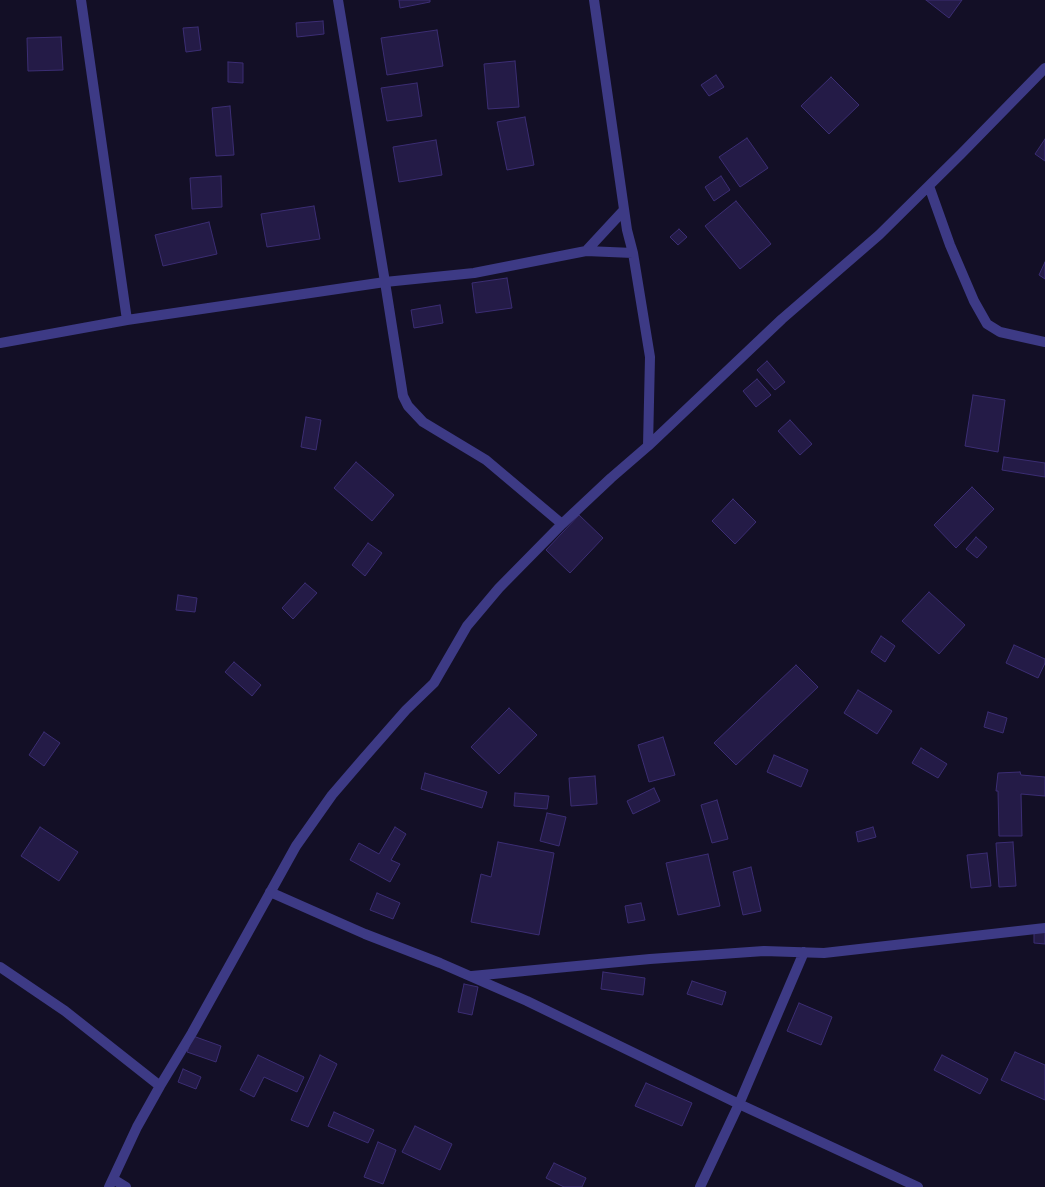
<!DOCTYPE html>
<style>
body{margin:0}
canvas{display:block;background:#130f26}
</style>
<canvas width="1045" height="1187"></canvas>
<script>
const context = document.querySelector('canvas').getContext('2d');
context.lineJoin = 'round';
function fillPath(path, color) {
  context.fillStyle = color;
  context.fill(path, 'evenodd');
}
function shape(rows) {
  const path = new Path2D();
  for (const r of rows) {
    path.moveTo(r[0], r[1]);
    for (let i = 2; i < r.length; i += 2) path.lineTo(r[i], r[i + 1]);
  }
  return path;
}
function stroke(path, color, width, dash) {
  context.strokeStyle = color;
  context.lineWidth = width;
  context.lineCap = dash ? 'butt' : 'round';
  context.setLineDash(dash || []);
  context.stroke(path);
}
const building = shape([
 [399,0,430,0,430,2,400,8,399,0],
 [926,0,962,0,949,18,926,0],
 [323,21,324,34,297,37,296,23,323,21],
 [198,27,201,50,186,52,183,28,198,27],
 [437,30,443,66,387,75,381,38,437,30],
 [61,37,63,70,28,71,27,38,61,37],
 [515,61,519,107,488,109,484,64,515,61],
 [228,62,243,63,243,83,228,82,228,62],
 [716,75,724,87,709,96,701,85,716,75],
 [831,77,859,105,829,134,801,106,831,77],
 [417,83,422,116,387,121,381,88,417,83],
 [230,106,234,155,216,156,212,108,230,106],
 [525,117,534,165,507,170,497,122,525,117],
 [747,138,768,168,740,187,719,157,747,138],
 [1045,139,1045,161,1035,154,1045,139],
 [436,140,442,175,399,182,393,147,436,140],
 [221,176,222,207,192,209,190,178,221,176],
 [721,176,730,190,714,201,705,187,721,176],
 [736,201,771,244,740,269,705,226,736,201],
 [314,206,320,239,267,247,261,214,314,206],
 [209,222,217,254,163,266,155,235,209,222],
 [679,229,687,237,678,245,670,237,679,229],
 [1045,262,1045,279,1039,275,1045,262],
 [507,278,512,308,476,313,472,283,507,278],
 [440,305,443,323,414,328,411,310,440,305],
 [767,361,785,382,775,390,757,370,767,361],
 [757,379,771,395,756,407,743,391,757,379],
 [973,395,1005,400,998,452,965,446,973,395],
 [306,417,321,420,316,450,301,447,306,417],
 [790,420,812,444,800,455,778,431,790,420],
 [1004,457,1045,463,1045,477,1002,470,1004,457],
 [356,462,394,495,372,521,334,488,356,462],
 [972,487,994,509,956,548,934,525,972,487],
 [733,499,756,522,735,544,712,521,733,499],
 [579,515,603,538,570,573,546,550,579,515],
 [976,537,987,547,977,558,966,549,976,537],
 [368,543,382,553,365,576,352,565,368,543],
 [305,583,317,593,293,619,282,608,305,583],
 [929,592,965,625,939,654,902,621,929,592],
 [178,595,197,598,195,612,176,610,178,595],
 [881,636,895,646,885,662,871,652,881,636],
 [1014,645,1045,659,1045,663,1038,678,1006,663,1014,645],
 [234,662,261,685,252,696,225,672,234,662],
 [796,665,818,687,736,765,714,743,796,665],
 [858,690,892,711,877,734,844,713,858,690],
 [509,708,537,735,499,774,471,747,509,708],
 [988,712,1007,718,1003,733,984,727,988,712],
 [44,732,60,743,44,766,29,755,44,732],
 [663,737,675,775,649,782,638,745,663,737],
 [921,748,947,764,938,778,912,763,921,748],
 [774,755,808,770,801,787,767,772,774,755],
 [1020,772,1021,775,1045,777,1045,796,1021,794,1022,836,999,836,998,791,996,791,998,773,1020,772],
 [425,773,487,792,482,808,421,789,425,773],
 [595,776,597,804,571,806,569,778,595,776],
 [654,788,660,801,633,814,627,801,654,788],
 [515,793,549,796,547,809,514,806,515,793],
 [717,800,728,839,712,843,701,805,717,800],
 [547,813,566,817,559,846,540,841,547,813],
 [40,827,78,852,59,881,21,856,40,827],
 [395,827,406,834,391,860,400,864,390,882,350,860,359,843,379,854,395,827],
 [873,827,876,837,858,842,856,832,873,827],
 [498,842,554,853,539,935,471,922,481,874,491,877,498,842],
 [1013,842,1016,886,999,887,996,843,1013,842],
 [987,853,991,886,971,888,967,855,987,853],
 [708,854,720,906,678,915,666,863,708,854],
 [751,867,761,911,743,915,733,872,751,867],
 [377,893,400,903,393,919,370,910,377,893],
 [641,903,645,920,628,923,625,906,641,903],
 [1034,931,1045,931,1045,944,1034,943,1034,931],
 [603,972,645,978,643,995,601,989,603,972],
 [692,981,726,992,722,1005,687,994,692,981],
 [464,984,478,987,472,1015,458,1012,464,984],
 [799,1003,832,1017,821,1045,787,1031,799,1003],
 [193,1036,221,1046,216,1062,187,1052,193,1036],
 [1015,1052,1045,1065,1045,1100,1001,1080,1015,1052],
 [258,1055,304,1077,297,1092,264,1077,254,1097,240,1090,258,1055],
 [320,1055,337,1064,308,1127,291,1120,320,1055],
 [942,1055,988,1079,980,1094,934,1070,942,1055],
 [183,1069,201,1077,196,1089,178,1082,183,1069],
 [646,1083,692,1103,682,1126,635,1106,646,1083],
 [334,1112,374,1130,368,1143,328,1126,334,1112],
 [415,1126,452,1144,440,1170,402,1152,415,1126],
 [378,1142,396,1150,383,1184,364,1177,378,1142],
 [554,1163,586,1178,582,1187,564,1187,546,1178,554,1163]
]);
fillPath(building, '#241b47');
stroke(building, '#3b2d73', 1);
stroke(shape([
 [81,0,127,320],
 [338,0,385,282,403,396,408,406,423,422,486,460,562,524],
 [594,0,627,230,633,253,650,357,648,446],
 [929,186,950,245,974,301,987,324,1000,332,1045,342],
 [586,251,624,210],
 [0,343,127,320,385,282,474,273,586,251,633,253],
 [270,892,365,934,440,963,527,1001,739,1104,918,1187],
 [0,967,65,1011,160,1086],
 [472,976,650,959,764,951,824,953,1045,928],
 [113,1179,126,1187],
 [109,1187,137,1127,160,1086,192,1033,296,846,332,795,363,759,406,710,434,683,467,626,499,588,562,524,611,478,648,446,782,319,879,235,961,154,1045,68],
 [700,1187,739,1104,804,952]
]), '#3d3a85', 10);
</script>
